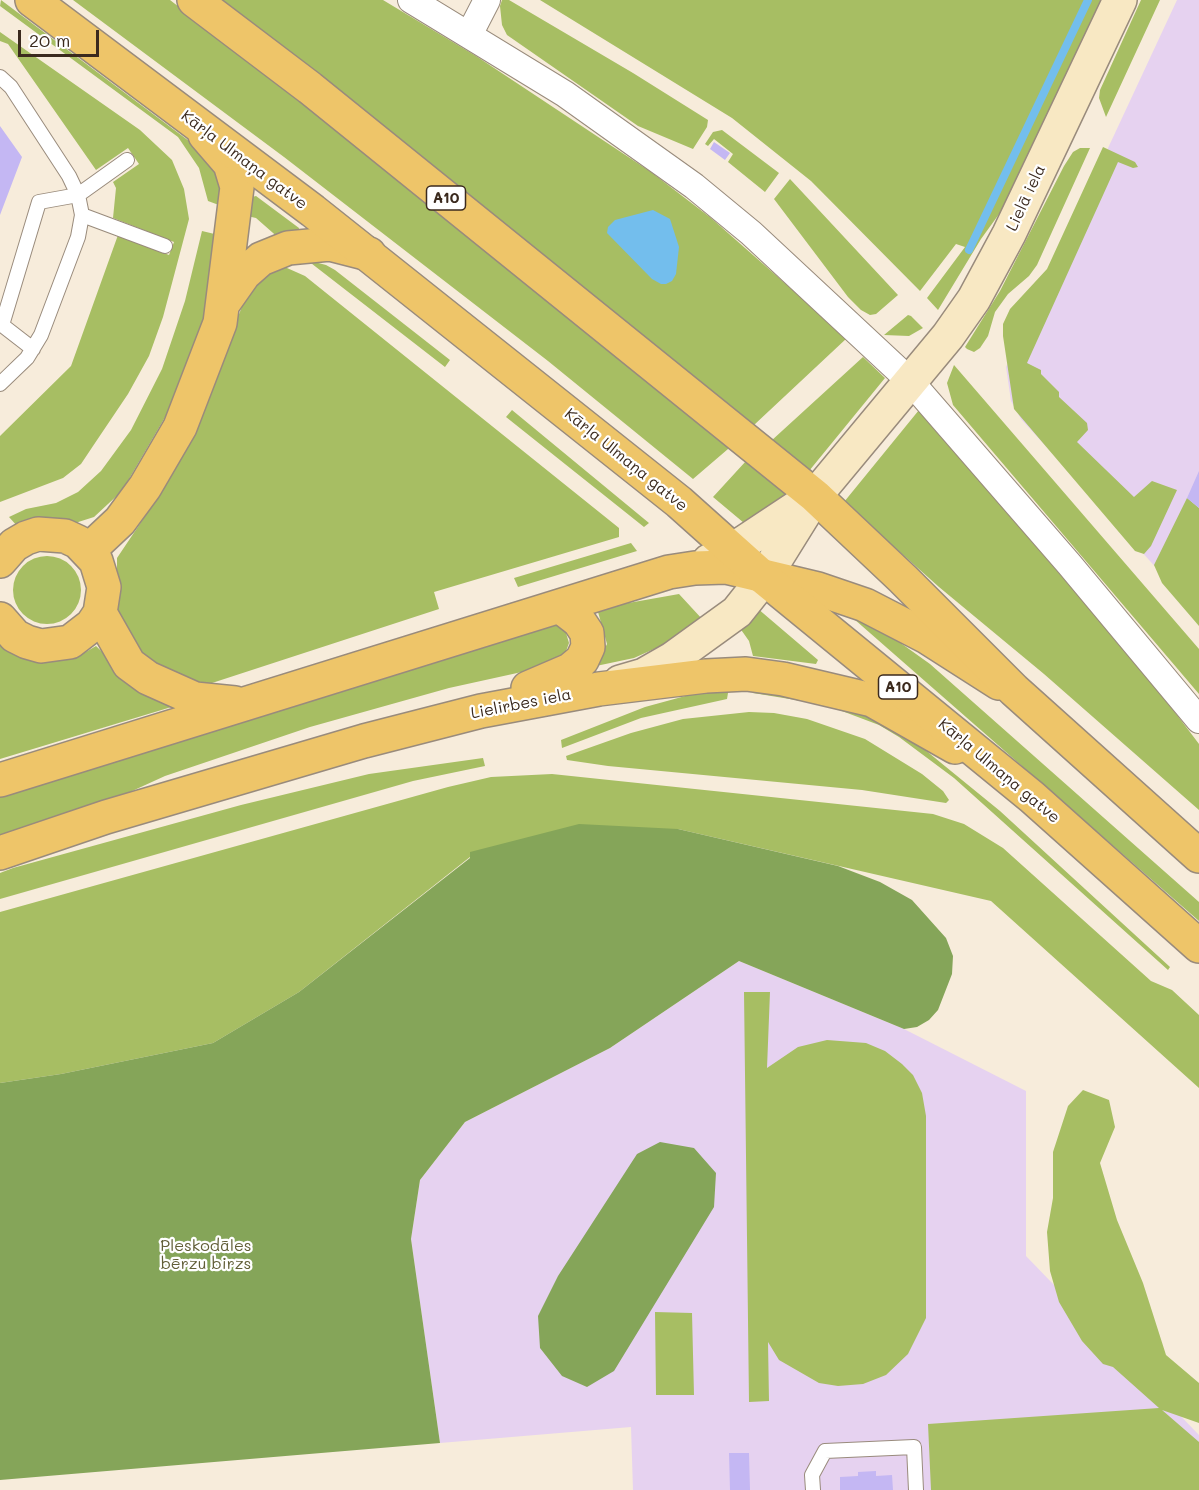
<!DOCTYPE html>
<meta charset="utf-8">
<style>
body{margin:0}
#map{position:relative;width:1199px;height:1490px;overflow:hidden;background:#f7ecdb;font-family:Mali,sans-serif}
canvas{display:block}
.scale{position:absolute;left:18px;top:30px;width:81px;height:27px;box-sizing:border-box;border:3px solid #3b2a1e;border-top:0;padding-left:8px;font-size:18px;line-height:21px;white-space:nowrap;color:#3b2a1e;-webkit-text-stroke:4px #fff;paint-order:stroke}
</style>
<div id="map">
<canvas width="1199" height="1490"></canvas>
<div class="scale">20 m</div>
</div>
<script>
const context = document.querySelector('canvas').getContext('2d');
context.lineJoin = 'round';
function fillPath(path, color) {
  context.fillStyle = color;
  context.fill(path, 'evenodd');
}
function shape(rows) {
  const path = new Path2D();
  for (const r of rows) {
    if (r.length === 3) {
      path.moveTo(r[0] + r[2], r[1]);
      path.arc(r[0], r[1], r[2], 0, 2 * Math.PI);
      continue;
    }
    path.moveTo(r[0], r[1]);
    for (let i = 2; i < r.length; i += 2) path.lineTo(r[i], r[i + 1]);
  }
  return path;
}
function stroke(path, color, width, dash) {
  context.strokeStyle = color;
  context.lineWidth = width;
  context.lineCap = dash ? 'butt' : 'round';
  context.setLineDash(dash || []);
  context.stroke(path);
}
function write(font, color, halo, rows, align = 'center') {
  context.font = font + ' Mali,sans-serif';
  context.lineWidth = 4.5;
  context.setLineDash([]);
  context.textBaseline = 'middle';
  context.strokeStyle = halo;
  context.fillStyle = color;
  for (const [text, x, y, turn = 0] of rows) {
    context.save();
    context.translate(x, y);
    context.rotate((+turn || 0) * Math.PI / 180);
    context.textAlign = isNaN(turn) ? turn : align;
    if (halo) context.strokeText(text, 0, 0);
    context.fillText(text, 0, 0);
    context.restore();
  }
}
fillPath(shape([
 [1177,0,1199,0,1199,615,1021,419,1011,401,1006,367],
 [739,961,904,1029,1026,1091,1026,1256,1199,1435,1199,1490,633,1490,631,1427,440,1443,411,1239,420,1180,465,1122,610,1048]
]), '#e6d2f0');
fillPath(shape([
 [1,0,205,153,218,168,227,208,208,201,199,168,178,137,0,6],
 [73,0,170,0,410,186,729,442,728,449,693,479,548,361,284,157],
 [217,0,383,0,476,56,651,172,711,218,847,338,754,425],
 [502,0,509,0,633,73,708,120,707,127,693,149,638,126,507,35,502,25,500,6],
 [540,0,1105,0,1015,192,981,239,938,310,927,298,965,247,956,244,920,291,811,181,732,118],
 [1141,0,1160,0,1106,117,1099,98,1100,90],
 [0,32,140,130,172,160,184,189,189,219,163,317,149,356,128,394,93,446,81,464,63,478,0,502,0,436,71,366,118,235,169,255,174,242,113,218,116,188,113,182,139,164,128,148,96,170,8,44,0,41],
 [722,130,779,173,765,192,728,162,733,154,714,139,708,146,705,144,713,132],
 [1103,147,1135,162,1138,167,1133,168,1118,162,1027,363,1041,370,1041,374,1059,392,1059,397,1087,423,1088,430,1077,442,1134,497,1152,481,1177,490,1151,546,1144,554,1135,551,1014,409,1003,336,1003,324,1010,309,1047,269],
 [1080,148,1090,148,1037,265,1029,276,1008,294,995,312,988,336,980,348,974,352,967,349,965,347,1000,291,1064,166,1073,152],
 [790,179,898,295,876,314,870,315,861,310,848,297,774,199],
 [256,196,299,228,298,235,281,240,256,218,247,216,248,198],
 [202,231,223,236,210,300,171,407,122,491,94,517,72,524,18,527,9,517,26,509,56,503,78,492,101,471,131,430,162,369,185,301],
 [307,260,326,265,335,270,450,360,445,367],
 [278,264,305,276,619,528,619,537,434,592,439,609,212,683,193,685,151,668,117,617,117,558,164,488,194,431,248,291],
 [908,315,911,316,923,328,909,336,884,335],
 [863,357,885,378,809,471,771,441],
 [954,365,1199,649,1199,694,953,405,947,383],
 [512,410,649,523,644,527,506,417],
 [919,410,1149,678,1199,744,1199,810,1044,674,939,587,844,502],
 [746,461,787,493,768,510,744,523,713,497],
 [1187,498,1199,508,1199,626,1162,583,1154,565],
 [631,543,637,551,518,587,514,578],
 [47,590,34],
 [679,594,703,620,674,640,634,658,596,666,607,644,598,612,617,605],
 [838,605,888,634,930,664,1199,902,1199,921],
 [757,608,818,660,816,664,753,656,749,641,737,624],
 [551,625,558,626,566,633,569,643,565,654,549,666,449,688,310,727,165,776,119,797,0,839,0,795],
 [0,644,33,659,47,662,79,656,96,646,119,668,178,705,0,759],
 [753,689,856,711,881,723,924,749,1000,811,1170,967,1168,970,954,778,899,737,879,725,826,705,753,693],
 [700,692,728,693,727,699,641,718,562,748,561,740,645,707],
 [749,712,774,713,807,719,865,739,922,774,943,791,949,800,946,803,862,790,608,766,567,760,566,756,631,733,683,719],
 [483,758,485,766,413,781,0,899,0,873,13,868,241,805,369,774],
 [552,774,933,814,964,824,1003,848,1151,981,1172,990,1199,1015,1199,1088,991,901,678,829,470,857,299,992,213,1043,61,1074,0,1083,0,912,448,787,491,777],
 [744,992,770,992,767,1068,798,1047,827,1040,866,1043,885,1051,902,1064,913,1075,922,1093,926,1116,926,1318,908,1354,886,1375,863,1384,838,1386,819,1383,779,1360,768,1342,769,1401,749,1402],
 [1083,1090,1109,1100,1115,1127,1100,1163,1117,1220,1143,1283,1166,1355,1199,1383,1199,1423,1162,1410,1199,1442,1199,1490,931,1490,928,1424,1159,1408,1113,1367,1103,1364,1082,1341,1059,1302,1050,1271,1047,1232,1053,1198,1053,1152,1068,1106],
 [655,1312,692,1313,694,1395,656,1395]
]), '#a7be63');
fillPath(shape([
 [579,824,678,829,838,866,880,882,912,900,946,938,953,956,952,974,938,1010,929,1020,917,1027,904,1029,739,961,610,1048,465,1122,420,1180,411,1239,440,1443,0,1480,0,1083,61,1074,213,1043,299,992,470,858,470,852],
 [660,1142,694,1148,716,1173,714,1207,614,1371,587,1387,562,1376,540,1348,538,1316,558,1276,637,1154]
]), '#85a559');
fillPath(shape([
 [653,210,670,219,679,247,676,274,672,281,666,284,661,284,652,279,607,233,608,227,615,220]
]), '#73beed');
stroke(shape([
 [969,250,1088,0]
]), '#73beed', 8);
fillPath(shape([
 [0,126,22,157,0,215],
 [714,142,730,153,725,160,710,149],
 [1199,471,1199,508,1187,498],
 [729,1453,749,1453,750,1490,730,1490],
 [876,1471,876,1476,892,1475,893,1490,840,1490,840,1477,858,1476,858,1472]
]), '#c4b7f3');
const lane = shape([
 [0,77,11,87,69,176,78,195,82,215,78,237,41,335,27,358,0,384],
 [82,215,165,246],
 [33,349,2,325,39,202,78,195,127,160],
 [813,1490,812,1475,825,1451,914,1447,916,1490]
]);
const street = shape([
 [411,0,565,94,694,186,751,233,911,382,1069,564,1199,720],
 [469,35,487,0]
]);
const secondary = shape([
 [709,561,734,549,808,500],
 [620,682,644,675,672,659,737,612,764,578,815,496,948,336,974,299,1009,234,1120,0]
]);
const primary = shape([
 [225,301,244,274,261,259,288,248,330,244,369,254],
 [88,551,120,521,145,487,180,427,220,323,237,187,230,164,205,135],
 [0,561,14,545,26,538,38,534,65,536,78,542,96,561,104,587,100,613,92,625,70,642,41,646,27,642,15,636,0,619],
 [100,613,129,664,148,678,195,699,235,703],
 [528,688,570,670,582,660,588,647,587,633,579,621,561,607],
 [0,780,669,572,695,568,726,567,818,589,865,605,927,637,999,683],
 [0,853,106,817,364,741,481,711,599,689,706,676,746,674,783,679,872,700,955,747]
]);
const highway = shape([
 [32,0,313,211,679,502,764,578,1032,797,1199,946],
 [194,0,310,88,815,496,903,579,1014,690,1199,856]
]);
stroke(lane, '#998b7c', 16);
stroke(street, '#998b7c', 28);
stroke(secondary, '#998b7c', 36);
stroke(primary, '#998b7c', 36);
stroke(highway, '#998b7c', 36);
stroke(lane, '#fff', 14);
stroke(street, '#fff', 26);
stroke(secondary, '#f8e8c3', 33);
stroke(primary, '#eec569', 33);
stroke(highway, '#eec569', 33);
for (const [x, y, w] of [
 [446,198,39],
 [898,687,39]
]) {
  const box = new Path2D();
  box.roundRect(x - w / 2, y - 12, w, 24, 4.5);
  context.fillStyle = '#fff';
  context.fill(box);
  stroke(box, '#3b2a1e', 1.5);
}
write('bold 15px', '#3b2a1e', null, [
 ["A10",446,198],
 ["A10",898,687]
]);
write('16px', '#3b2a1e', '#fff', [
 ["Kārļa Ulmaņa gatve",244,160,37],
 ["Lielā iela",1026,198,-65],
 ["Kārļa Ulmaņa gatve",626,460,39],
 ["Lielirbes iela",521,704,-11],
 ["Kārļa Ulmaņa gatve",999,771,40]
]);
write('16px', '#615e36', '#fff', [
 ["Pleskodāles",206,1246],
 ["bērzu birzs",206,1264]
]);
</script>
